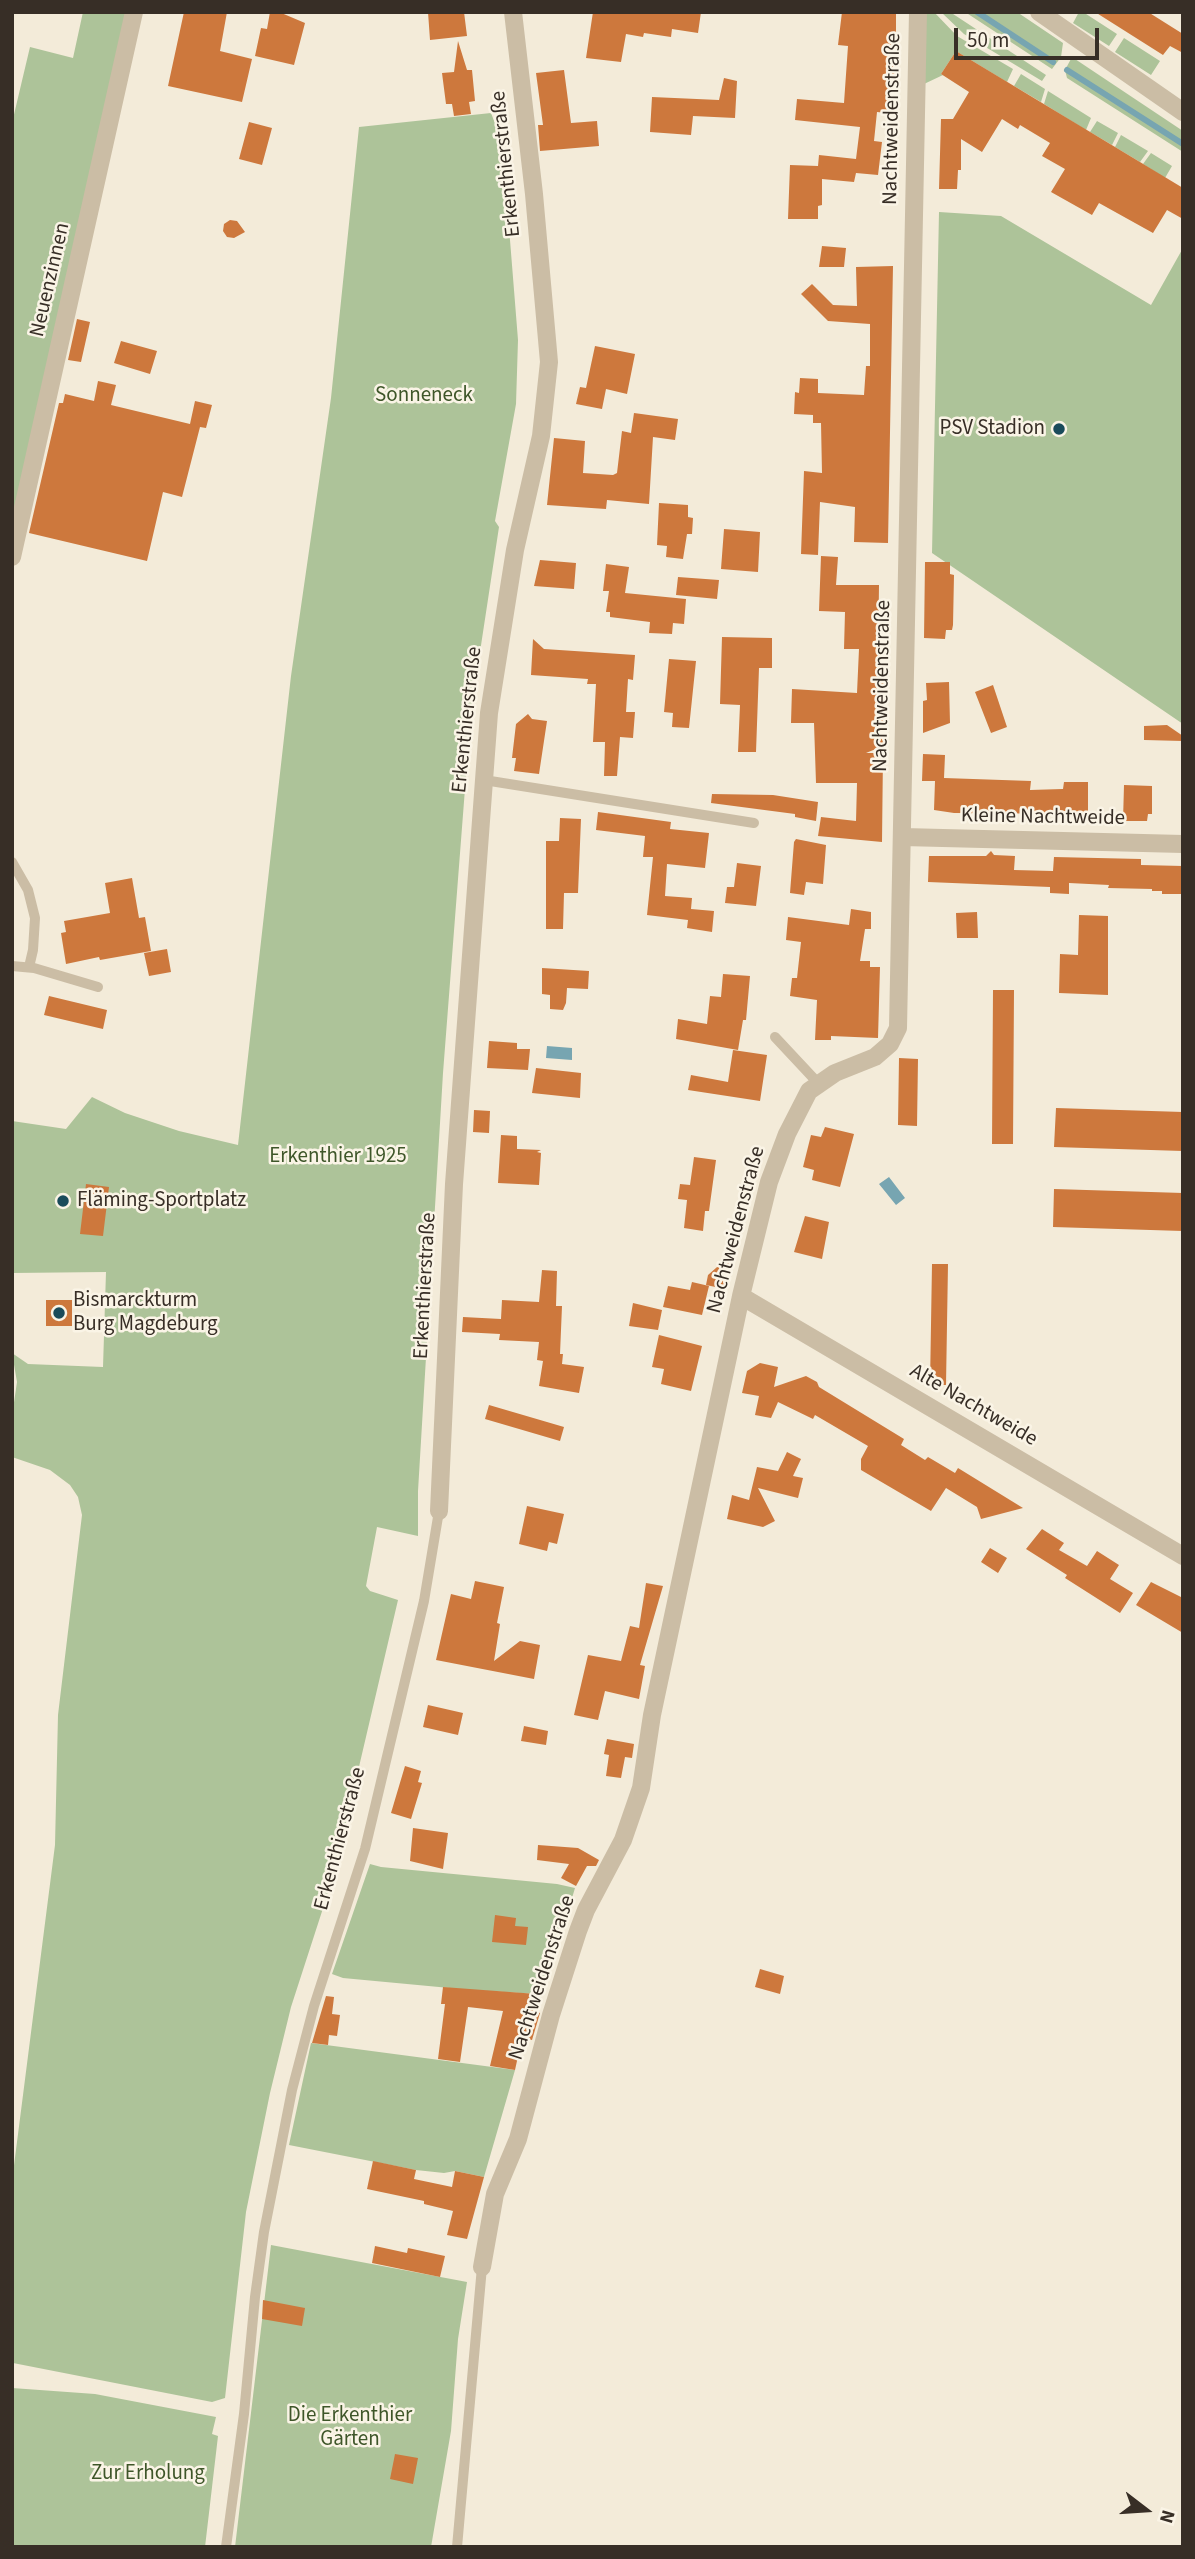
<!DOCTYPE html>
<meta charset="utf-8">
<style>
body{margin:0}
#map{position:relative;width:1195px;height:2559px;overflow:hidden;background:#f3ebd9;font-family:"Source Sans 3",sans-serif}
canvas{display:block}
.frame{position:absolute;inset:0;border:14px solid #372e26;pointer-events:none}
.north{position:absolute;left:1111px;top:2475px;width:70px;height:70px;-webkit-text-stroke:5px #faf4e6;paint-order:stroke;rotate:107deg;font-size:19px;font-weight:700;line-height:28px;text-align:center;color:#372e26}
.north::after{content:'';display:block;margin:auto;width:24px;height:32px;background:#372e26;clip-path:polygon(50% 0,100% 100%,50% 72%,0 100%)}
.scale{position:absolute;left:954px;top:28px;width:145px;height:32px;box-sizing:border-box;border:4px solid #372e26;border-top:0;padding-left:9px;font-size:21px;line-height:24px;white-space:nowrap;color:#372e26;-webkit-text-stroke:5px #faf4e6;paint-order:stroke}
</style>
<div id="map">
<canvas width="1195" height="2559"></canvas>
<div class="frame"></div>
<div class="north">N</div>
<div class="scale">50 m</div>
</div>
<script>
const context = document.querySelector('canvas').getContext('2d');
context.lineJoin = 'round';
function fillPath(path, color) {
  context.fillStyle = color;
  context.fill(path, 'evenodd');
}
function shape(rows) {
  const path = new Path2D();
  for (const r of rows) {
    path.moveTo(r[0], r[1]);
    for (let i = 2; i < r.length; i += 2) path.lineTo(r[i], r[i + 1]);
  }
  return path;
}
function stroke(path, color, width, dash) {
  context.strokeStyle = color;
  context.lineWidth = width;
  context.lineCap = dash ? 'butt' : 'round';
  context.setLineDash(dash || []);
  context.stroke(path);
}
function write(font, color, halo, rows, align = 'center') {
  context.font = font + ' "Source Sans 3",sans-serif';
  context.lineWidth = 5;
  context.setLineDash([]);
  context.textBaseline = 'middle';
  context.strokeStyle = halo;
  context.fillStyle = color;
  for (const [text, x, y, turn = 0] of rows) {
    context.save();
    context.translate(x, y);
    context.rotate((+turn || 0) * Math.PI / 180);
    context.textAlign = isNaN(turn) ? turn : align;
    if (halo) context.strokeText(text, 0, 0);
    context.fillText(text, 0, 0);
    context.restore();
  }
}
fillPath(shape([
 [83,12,128,12,12,528,12,123,30,47,73,58],
 [925,12,934,12,957,36,1013,69,1007,82,956,51,941,74,943,75,924,84],
 [941,12,950,12,1046,75,1042,81,964,34],
 [965,12,1017,12,1063,43,1061,57,1052,69],
 [1079,12,1083,12,1117,34,1109,46,1073,23],
 [1124,38,1160,61,1151,75,1115,52],
 [1072,57,1183,131,1183,152,1067,78,1065,70],
 [1021,74,1045,89,1041,102,1014,86],
 [1048,91,1091,118,1086,130,1044,104],
 [491,113,496,126,510,240,518,340,516,404,495,521,499,527,471,711,443,1073,418,1491,418,1536,377,1527,366,1586,370,1591,398,1600,340,1848,326,1899,291,2007,270,2093,246,2212,225,2398,212,2402,13,2363,12,2367,12,2181,55,1845,58,1715,82,1515,78,1497,70,1485,50,1470,12,1457,12,1416,17,1382,12,1353,28,1364,103,1367,106,1272,12,1273,12,1121,66,1129,92,1097,125,1113,179,1131,238,1145,291,676,331,398,359,127],
 [1097,121,1118,133,1112,145,1090,132],
 [1121,135,1148,151,1140,162,1115,147],
 [1151,153,1172,166,1165,178,1143,164],
 [939,212,1001,216,1151,305,1183,248,1183,724,932,553],
 [370,1864,381,1867,557,1884,575,1888,569,1908,566,1908,543,1991,538,1990,537,1994,471,1990,343,1978,332,1974],
 [311,2043,515,2070,484,2177,455,2171,444,2173,416,2170,289,2145],
 [271,2245,467,2282,458,2339,451,2431,431,2547,235,2547],
 [12,2388,95,2394,216,2417,212,2434,218,2436,205,2547,12,2547]
]), '#adc399');
fillPath(shape([
 [547,1046,572,1048,572,1060,546,1058],
 [889,1177,905,1198,896,1205,879,1184]
]), '#77a5b1');
stroke(shape([
 [977,12,1053,62],
 [1067,70,1183,144]
]), '#77a5b1', 6);
fillPath(shape([
 [184,12,227,12,220,51,252,59,242,102,168,86],
 [270,12,279,12,305,23,294,65,255,56,261,28,267,29],
 [428,12,464,12,467,36,430,40],
 [593,12,701,12,698,33,672,29,671,37,644,33,643,37,626,34,621,62,586,58],
 [842,12,896,12,896,114,877,112,874,141,882,142,878,175,856,173,854,182,822,179,822,205,818,206,818,219,788,219,790,165,818,166,819,155,856,159,860,127,795,120,797,99,844,103,848,46,838,45],
 [1095,12,1148,12,1183,34,1183,53,1170,46,1163,55],
 [458,41,467,70,472,70,475,101,469,102,471,114,454,116,452,104,446,104,442,73,454,72],
 [956,51,1183,188,1183,219,1167,210,1153,233,1099,203,1092,215,1051,192,1065,169,1042,156,1050,143,1020,125,1018,129,1002,119,982,152,961,139,961,170,958,170,957,189,939,189,941,119,953,119,969,92,941,74],
 [564,70,571,123,597,121,599,146,540,151,538,125,543,125,536,73],
 [724,78,737,81,735,118,693,116,691,135,650,132,652,97,719,100],
 [249,122,272,128,262,165,239,159],
 [230,220,237,221,245,232,234,238,227,237,223,231,224,224],
 [822,246,846,248,844,267,819,267],
 [893,266,888,543,854,542,855,507,820,502,818,555,801,554,804,471,822,473,821,423,813,423,813,415,794,414,795,392,799,393,800,378,818,379,818,393,864,395,866,366,870,366,870,324,828,321,801,294,812,284,833,305,857,306,856,267],
 [77,319,90,322,81,362,68,360],
 [121,341,157,351,150,374,114,363],
 [595,346,635,354,627,394,606,389,602,409,576,404,580,387,586,388],
 [98,381,116,385,111,405,190,424,195,401,212,405,206,428,200,427,182,497,163,492,147,561,29,533,59,403,63,403,65,394,94,401],
 [634,413,678,419,675,440,653,437,649,504,607,500,606,509,547,505,554,438,585,441,583,473,613,475,617,473,622,431,631,433],
 [659,503,688,505,688,517,693,518,692,534,687,534,683,559,666,557,667,546,657,545],
 [724,529,760,532,758,572,721,569],
 [821,556,838,557,836,585,879,585,878,659,886,659,883,746,866,753,883,753,882,842,818,836,821,817,856,821,857,783,816,783,814,723,791,723,792,689,857,693,859,649,844,649,845,612,819,611],
 [540,560,576,563,574,589,534,586],
 [925,562,950,562,950,574,954,575,953,625,952,630,946,630,945,639,924,638],
 [606,564,629,567,625,593,686,599,684,624,673,623,672,634,649,633,650,622,610,617,610,612,606,612,609,591,603,591],
 [678,577,719,580,717,599,676,595],
 [722,637,772,638,772,668,759,668,756,752,738,752,740,705,720,704],
 [533,639,544,649,635,655,633,680,628,679,626,712,635,712,633,738,620,737,617,776,604,776,605,742,593,742,596,684,587,684,588,679,531,675],
 [669,659,696,661,689,728,672,727,673,713,664,712],
 [949,682,950,723,923,733,923,701,927,700,926,683],
 [993,685,1007,727,991,733,975,692],
 [528,714,532,719,547,721,539,774,514,771,516,758,512,758,516,724],
 [1167,725,1183,736,1183,741,1144,740,1144,726],
 [923,754,945,755,944,778,1031,781,1030,790,1063,789,1064,782,1088,782,1088,814,954,813,934,810,935,781,922,781],
 [1124,785,1152,786,1152,814,1148,814,1147,821,1123,821],
 [712,794,773,795,818,802,816,821,795,817,795,814,711,803],
 [598,812,671,822,670,829,709,833,705,868,667,864,665,896,692,898,691,909,714,911,712,932,687,928,688,920,647,915,653,857,643,857,645,836,596,830],
 [560,818,581,819,578,893,564,893,563,929,546,929,546,841,559,841],
 [796,839,826,845,823,884,806,882,804,895,790,893,794,842],
 [991,851,994,855,1015,856,1014,870,1053,871,1054,857,1141,859,1141,865,1183,866,1183,894,1162,894,1162,891,1152,891,1152,889,1108,888,1109,885,1069,883,1069,894,1050,893,1050,887,928,882,929,856,986,856],
 [737,863,761,866,756,906,725,903,727,887,734,887],
 [132,878,139,918,145,917,151,951,100,960,99,957,66,964,61,933,66,932,64,921,110,913,105,883],
 [851,909,871,912,871,929,865,929,860,961,870,961,870,967,880,967,878,1038,831,1036,831,1040,815,1040,817,1000,790,996,792,978,797,978,801,942,786,940,788,917,849,925],
 [977,912,978,938,957,938,956,913],
 [1079,915,1108,916,1108,995,1059,993,1060,954,1078,955],
 [167,949,171,972,149,976,144,953],
 [542,968,589,971,588,989,567,988,566,1003,563,1010,550,1009,550,995,542,994],
 [723,974,750,976,746,1020,743,1020,738,1050,676,1039,678,1019,707,1024,710,996,721,997],
 [993,990,1014,990,1013,1144,992,1144],
 [49,996,107,1010,103,1029,44,1015],
 [489,1041,517,1043,517,1049,530,1049,528,1070,487,1068],
 [733,1050,767,1055,760,1101,688,1090,691,1075,728,1082],
 [899,1058,918,1059,917,1126,898,1125],
 [536,1068,581,1073,580,1098,532,1093],
 [1056,1108,1183,1112,1183,1151,1054,1147],
 [474,1110,490,1111,489,1133,473,1132],
 [825,1127,854,1134,840,1187,812,1180,814,1170,803,1167,811,1135,821,1137],
 [501,1135,517,1136,517,1149,541,1150,537,1152,541,1153,539,1185,498,1183],
 [694,1157,716,1160,709,1211,705,1211,703,1231,684,1228,687,1200,678,1199,680,1184,690,1185],
 [86,1184,109,1187,103,1236,80,1234],
 [1054,1189,1183,1193,1183,1231,1053,1227],
 [805,1216,829,1222,822,1259,794,1252],
 [733,1253,725,1289,706,1285,708,1275],
 [932,1264,948,1264,946,1385,930,1385],
 [542,1270,557,1271,556,1306,562,1306,560,1354,563,1354,562,1364,584,1367,579,1393,539,1386,543,1361,537,1360,539,1342,499,1340,500,1334,462,1332,463,1317,501,1319,502,1300,539,1302],
 [692,1282,709,1286,702,1315,663,1307,668,1286,690,1290],
 [46,1300,72,1300,72,1326,46,1326],
 [633,1303,662,1310,658,1330,629,1326],
 [659,1335,702,1346,691,1391,661,1384,664,1369,652,1367],
 [760,1363,778,1367,774,1387,806,1376,817,1382,819,1387,904,1439,901,1445,925,1460,928,1457,955,1473,958,1468,1023,1508,981,1519,977,1507,946,1488,931,1511,861,1470,861,1459,868,1446,815,1415,813,1419,778,1402,771,1418,755,1415,759,1396,742,1393,747,1371],
 [489,1405,564,1427,560,1441,485,1419],
 [787,1452,801,1459,793,1476,803,1478,798,1498,758,1488,775,1521,763,1527,727,1519,732,1495,749,1500,757,1467,778,1471],
 [527,1506,564,1514,557,1544,549,1542,547,1551,519,1544],
 [1042,1529,1064,1543,1059,1550,1087,1566,1097,1551,1119,1565,1110,1579,1133,1593,1120,1613,1065,1578,1067,1575,1026,1549],
 [990,1548,1007,1558,998,1573,981,1562],
 [475,1581,504,1587,497,1623,500,1624,494,1661,520,1641,540,1645,534,1679,436,1660,451,1594,471,1599],
 [1151,1582,1183,1598,1183,1633,1136,1605],
 [646,1583,663,1586,640,1665,645,1666,639,1699,605,1691,598,1720,574,1715,588,1655,621,1661,630,1626,639,1628],
 [428,1705,463,1713,458,1735,423,1727],
 [524,1726,548,1731,546,1745,521,1741],
 [607,1739,634,1744,632,1758,625,1757,621,1778,606,1776,609,1755,604,1754],
 [405,1766,421,1771,418,1782,422,1783,411,1819,391,1813],
 [413,1828,448,1833,443,1869,410,1861],
 [538,1845,578,1848,599,1860,596,1866,587,1866,576,1886,561,1878,569,1864,537,1860],
 [495,1915,516,1918,515,1926,528,1927,526,1945,492,1942],
 [760,1969,784,1976,780,1994,755,1987],
 [443,1987,537,1994,533,2010,540,2013,532,2040,522,2038,515,2070,490,2066,503,2011,468,2007,460,2062,438,2059,445,2004,441,2004],
 [326,1996,334,1997,332,2014,340,2015,337,2036,329,2035,328,2045,312,2043],
 [373,2161,416,2170,414,2179,452,2187,455,2171,484,2177,467,2239,447,2235,453,2211,424,2204,424,2201,367,2189],
 [375,2246,407,2253,408,2248,445,2256,440,2277,372,2263],
 [263,2300,305,2308,302,2326,262,2319],
 [395,2454,418,2458,413,2484,390,2479]
]), '#cd783d');
stroke(shape([
 [484,780,754,823],
 [12,862,28,890,35,918,33,950,29,967],
 [12,966,34,968,98,987],
 [775,1037,818,1083],
 [226,2547,244,2414,255,2297,264,2232,280,2151,292,2090,314,2006,365,1849,424,1601,439,1511],
 [457,2547,482,2267]
]), '#cbbda5', 10);
stroke(shape([
 [12,557,134,12],
 [903,837,1183,844],
 [741,1296,1183,1556],
 [439,1511,454,1184,489,713,515,550,541,436,549,362,534,194,513,12],
 [482,2267,495,2194,518,2139,551,2015,578,1931,586,1910,623,1840,641,1788,652,1715,741,1296,769,1182,787,1134,809,1091,835,1073,875,1057,890,1044,898,1028,918,12]
]), '#cbbda5', 18);
stroke(shape([
 [1039,12,1183,112]
]), '#cbbda5', 18);
for (const [x, y, r, color] of [
 [1059,429,7,"#1a4b5a"],
 [63,1201,7,"#1a4b5a"],
 [59,1313,7,"#1a4b5a"]
]) {
  const dot = new Path2D();
  dot.arc(x, y, r, 0, 2 * Math.PI);
  context.fillStyle = color;
  context.fill(dot);
  stroke(dot, '#faf4e6', 2.5);
}
write('21px', '#372e26', '#faf4e6', [
 ["Nachtweidenstraße",893,119,-89],
 ["Erkenthierstraße",507,164,-96],
 ["Neuenzinnen",51,280,-77],
 ["Nachtweidenstraße",883,686,-89],
 ["Erkenthierstraße",468,720,-84],
 ["Kleine Nachtweide",1043,818,1],
 ["Nachtweidenstraße",737,1230,-75],
 ["Erkenthierstraße",426,1286,-87],
 ["Alte Nachtweide",973,1406,30],
 ["Erkenthierstraße",341,1839,-75],
 ["Nachtweidenstraße",543,1978,-72]
]);
write('21px', '#3e5629', '#faf4e6', [
 ["Sonneneck",424,396],
 ["Erkenthier 1925",338,1157],
 ["Die Erkenthier",350,2416],
 ["Gärten",350,2440],
 ["Zur Erholung",148,2474]
]);
write('21px', '#372e26', '#faf4e6', [
 ["PSV Stadion",1045,429,"right"],
 ["Fläming-Sportplatz",77,1201],
 ["Bismarckturm",73,1301],
 ["Burg Magdeburg",73,1325]
], 'left');
</script>
